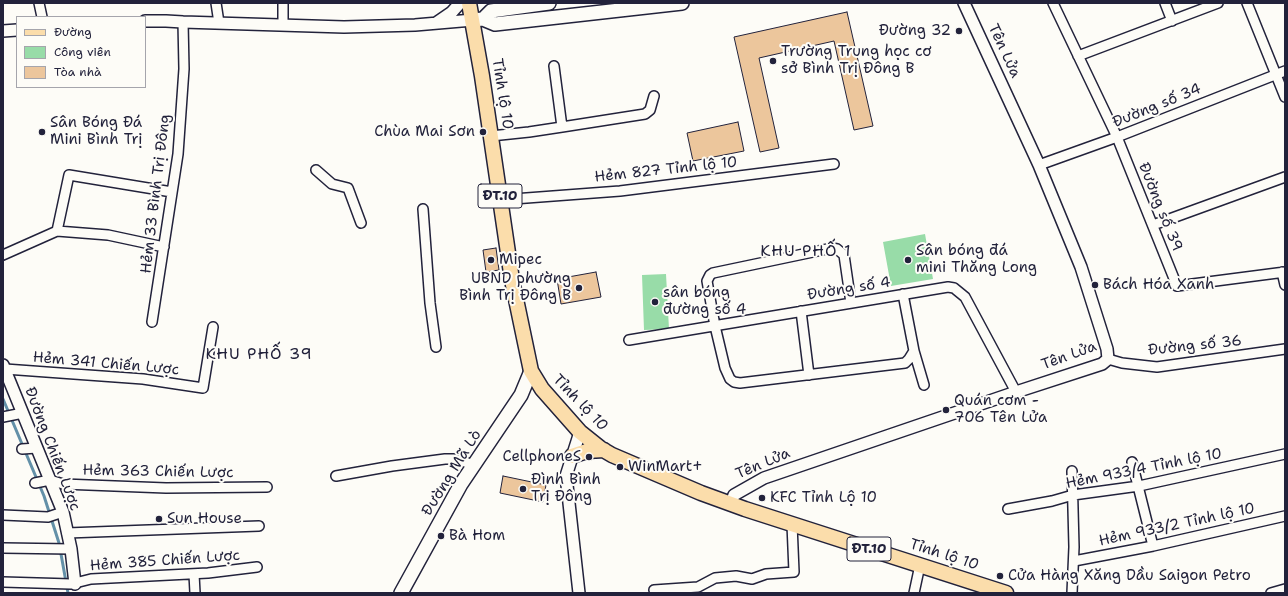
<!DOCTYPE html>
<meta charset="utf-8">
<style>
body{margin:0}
#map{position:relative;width:1288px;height:596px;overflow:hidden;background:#fdfcf7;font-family:"Shantell Sans",sans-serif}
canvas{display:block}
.frame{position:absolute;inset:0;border:4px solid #22223b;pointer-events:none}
.legend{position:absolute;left:16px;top:16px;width:130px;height:72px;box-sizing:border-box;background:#fdfcf7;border:1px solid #a5a5ac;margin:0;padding:5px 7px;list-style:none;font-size:12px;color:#22223b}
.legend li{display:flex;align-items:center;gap:8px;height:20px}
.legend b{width:20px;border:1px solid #a5a5ac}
</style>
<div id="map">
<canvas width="1288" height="596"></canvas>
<div class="frame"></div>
<ul class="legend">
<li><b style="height:5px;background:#fbddab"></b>Đường</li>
<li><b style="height:11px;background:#98dca8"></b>Công viên</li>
<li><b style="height:11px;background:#ecc69c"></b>Tòa nhà</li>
</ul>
</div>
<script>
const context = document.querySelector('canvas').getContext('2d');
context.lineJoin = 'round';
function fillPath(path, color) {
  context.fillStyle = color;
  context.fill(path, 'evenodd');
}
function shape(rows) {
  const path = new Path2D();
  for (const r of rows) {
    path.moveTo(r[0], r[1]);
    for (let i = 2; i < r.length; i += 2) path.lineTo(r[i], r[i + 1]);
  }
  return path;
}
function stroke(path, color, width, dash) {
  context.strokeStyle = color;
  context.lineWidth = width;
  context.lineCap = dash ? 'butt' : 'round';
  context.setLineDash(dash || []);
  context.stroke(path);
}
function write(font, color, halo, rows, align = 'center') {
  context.font = font + ' "Shantell Sans",sans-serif';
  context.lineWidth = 4;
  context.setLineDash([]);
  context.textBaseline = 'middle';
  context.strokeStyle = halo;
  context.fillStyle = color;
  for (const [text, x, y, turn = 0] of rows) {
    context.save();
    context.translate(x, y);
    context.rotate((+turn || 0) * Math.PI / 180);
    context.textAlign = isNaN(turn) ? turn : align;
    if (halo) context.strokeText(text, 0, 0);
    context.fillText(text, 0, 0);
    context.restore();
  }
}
fillPath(shape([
 [925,234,933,279,891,286,883,242],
 [666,274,669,329,644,330,642,275]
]), '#98dca8');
stroke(shape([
 [3,399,44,496,59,543,68,593]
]), '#6390a8', 3);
const building = shape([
 [847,12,873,126,854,130,834,41,759,58,779,148,760,152,734,37,847,12],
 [738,122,744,151,693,161,687,133,738,122],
 [496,248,499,270,486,272,483,250,496,248],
 [596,272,601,297,561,304,557,279,596,272],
 [503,476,546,485,543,502,500,493,503,476]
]);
fillPath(building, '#ecc69c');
stroke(building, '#22223b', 1);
const minor = shape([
 [39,3,42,17],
 [216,3,219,23],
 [283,3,283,25],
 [1053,3,1117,137,1177,286,1285,272],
 [1165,3,1172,21],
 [1247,3,1285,97],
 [1078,56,1218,3],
 [562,127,645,114,650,110,654,96],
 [491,136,529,132,562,127,554,66],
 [1039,165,1117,137,1285,71],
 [316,170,332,184,348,188,361,223],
 [500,200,620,191,834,164],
 [423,209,430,303,436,347],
 [1153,225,1285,177],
 [57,231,69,175,172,192],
 [3,255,57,231,108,235,164,247],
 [1282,272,1285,285],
 [851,303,844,255,837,249,832,248,713,273,710,275,707,281,715,326,725,368,730,379,734,382,740,383,905,363,909,359,914,351,903,294],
 [801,311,809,375],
 [152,322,178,154,184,69,183,22],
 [629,340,948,287,954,288,965,297,1016,392],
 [914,351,924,385],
 [1108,359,1122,363,1157,367,1285,349],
 [5,369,143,379,203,388,213,327],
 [3,417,23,413],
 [22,449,37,448],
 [1132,462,1153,546],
 [336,476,392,466,445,459,454,459,475,465],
 [35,483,50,480,63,484,166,488,267,487],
 [1008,509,1052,501,1073,495,1139,486,1285,454],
 [3,515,48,517,63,512],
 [67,533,259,526],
 [3,548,71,549],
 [1074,561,1153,546,1285,516],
 [194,574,195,593],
 [3,582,71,584,91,579,208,573,257,567],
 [654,590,698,587,715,578,736,576,752,579,766,574,794,572,792,524],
 [914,593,920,565],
 [1072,593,1074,547,1072,471],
 [1271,593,1285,589]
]);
const tertiary = shape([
 [145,21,166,21,183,22,344,27,415,25,473,20],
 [436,23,452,12,460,3],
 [3,31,17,30],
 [3,365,63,512,71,549,75,584],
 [731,504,734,495,764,478,1016,392,1102,364,1108,359,1107,349,1081,267,1039,165,964,3],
 [579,593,566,476,580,432]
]);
const secondary = shape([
 [483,19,491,11,549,3],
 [473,20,483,19,495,24,682,3],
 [401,593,461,484,521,395,531,371]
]);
const primary = shape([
 [469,3,482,76,512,280,531,371,542,389,580,432,600,448,612,455,701,493,745,509,1006,593],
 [572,456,587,451,604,450]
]);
stroke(minor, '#22223b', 12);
stroke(tertiary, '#22223b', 14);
stroke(secondary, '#22223b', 16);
stroke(primary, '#22223b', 17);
stroke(minor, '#fdfcf7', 9);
stroke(tertiary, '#fdfcf7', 11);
stroke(secondary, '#fdfcf7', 13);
stroke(primary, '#fbddab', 14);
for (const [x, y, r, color] of [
 [959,31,4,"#22223b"],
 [773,61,4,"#22223b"],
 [42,132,4,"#22223b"],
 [483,132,4,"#22223b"],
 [491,260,4,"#22223b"],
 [908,260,4,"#22223b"],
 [1095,285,4,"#22223b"],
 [579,288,4,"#22223b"],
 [655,302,4,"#22223b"],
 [946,410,4,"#22223b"],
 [589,457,4,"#22223b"],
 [620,467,4,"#22223b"],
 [523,489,4,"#22223b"],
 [762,498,4,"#22223b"],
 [159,519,4,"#22223b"],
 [441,536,4,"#22223b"],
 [1000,576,4,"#22223b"]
]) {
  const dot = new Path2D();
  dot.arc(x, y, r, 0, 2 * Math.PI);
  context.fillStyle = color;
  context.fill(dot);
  stroke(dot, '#fdfcf7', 1.5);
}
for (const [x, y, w] of [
 [500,196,44],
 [869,549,44]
]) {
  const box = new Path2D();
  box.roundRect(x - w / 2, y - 12, w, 24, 3);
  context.fillStyle = '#fdfcf7';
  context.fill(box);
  stroke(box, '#22223b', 1);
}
write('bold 14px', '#22223b', null, [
 ["ĐT.10",500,196],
 ["ĐT.10",869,549]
]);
write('15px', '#22223b', '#fdfcf7', [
 ["Đường 32",951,31,"right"],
 ["Trường Trung học cơ",781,52],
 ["sở Bình Trị Đông B",781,69],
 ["Sân Bóng Đá",50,123],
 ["Mini Bình Trị",50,140],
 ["Chùa Mai Sơn",475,132,"right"],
 ["Sân bóng đá",916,251],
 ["mini Thăng Long",916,268],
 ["Mipec",499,260],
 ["UBND phường",571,279,"right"],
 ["Bình Trị Đông B",571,296,"right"],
 ["Bách Hóa Xanh",1103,285],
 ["sân bóng",663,293],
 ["đường số 4",663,310],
 ["Quán cơm -",954,401],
 ["706 Tên Lửa",954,418],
 ["CellphoneS",581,457,"right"],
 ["WinMart+",628,467],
 ["Đình Bình",531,480],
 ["Trị Đông",531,497],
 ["KFC Tỉnh Lộ 10",770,498],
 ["Sun House",167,519],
 ["Bà Hom",449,536],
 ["Cửa Hàng Xăng Dầu Saigon Petro",1008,576]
], 'left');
write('15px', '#22223b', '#fdfcf7', [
 ["Tên Lửa",1004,51,65],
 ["Tỉnh lộ 10",502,94,81],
 ["Đường số 34",1157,106,-22],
 ["Hẻm 827 Tỉnh lộ 10",666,170,-6],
 ["Hẻm 33 Bình Trị Đông",156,194,-83],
 ["Đường số 39",1160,207,68],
 ["Đường số 4",849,289,-9],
 ["Đường số 36",1195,346,-6],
 ["Tên Lửa",1069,356,-20],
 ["Hẻm 341 Chiến Lược",106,364,5],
 ["Tỉnh lộ 10",580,403,46],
 ["Đường Chiến Lược",52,449,69],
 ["Tên Lửa",763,464,-23],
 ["Hẻm 933/4 Tỉnh lộ 10",1144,469,-11],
 ["Hẻm 363 Chiến Lược",158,472,1],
 ["Đường Mã Lò",452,473,-58],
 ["Hẻm 933/2 Tỉnh lộ 10",1177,525,-12],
 ["Tỉnh lộ 10",944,555,18],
 ["Hẻm 385 Chiến Lược",165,561,-4]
]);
context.letterSpacing = '1px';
write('16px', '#22223b', '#fdfcf7', [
 ["KHU PHỐ 1",806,252],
 ["KHU PHỐ 39",259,355]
]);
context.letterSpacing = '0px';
</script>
